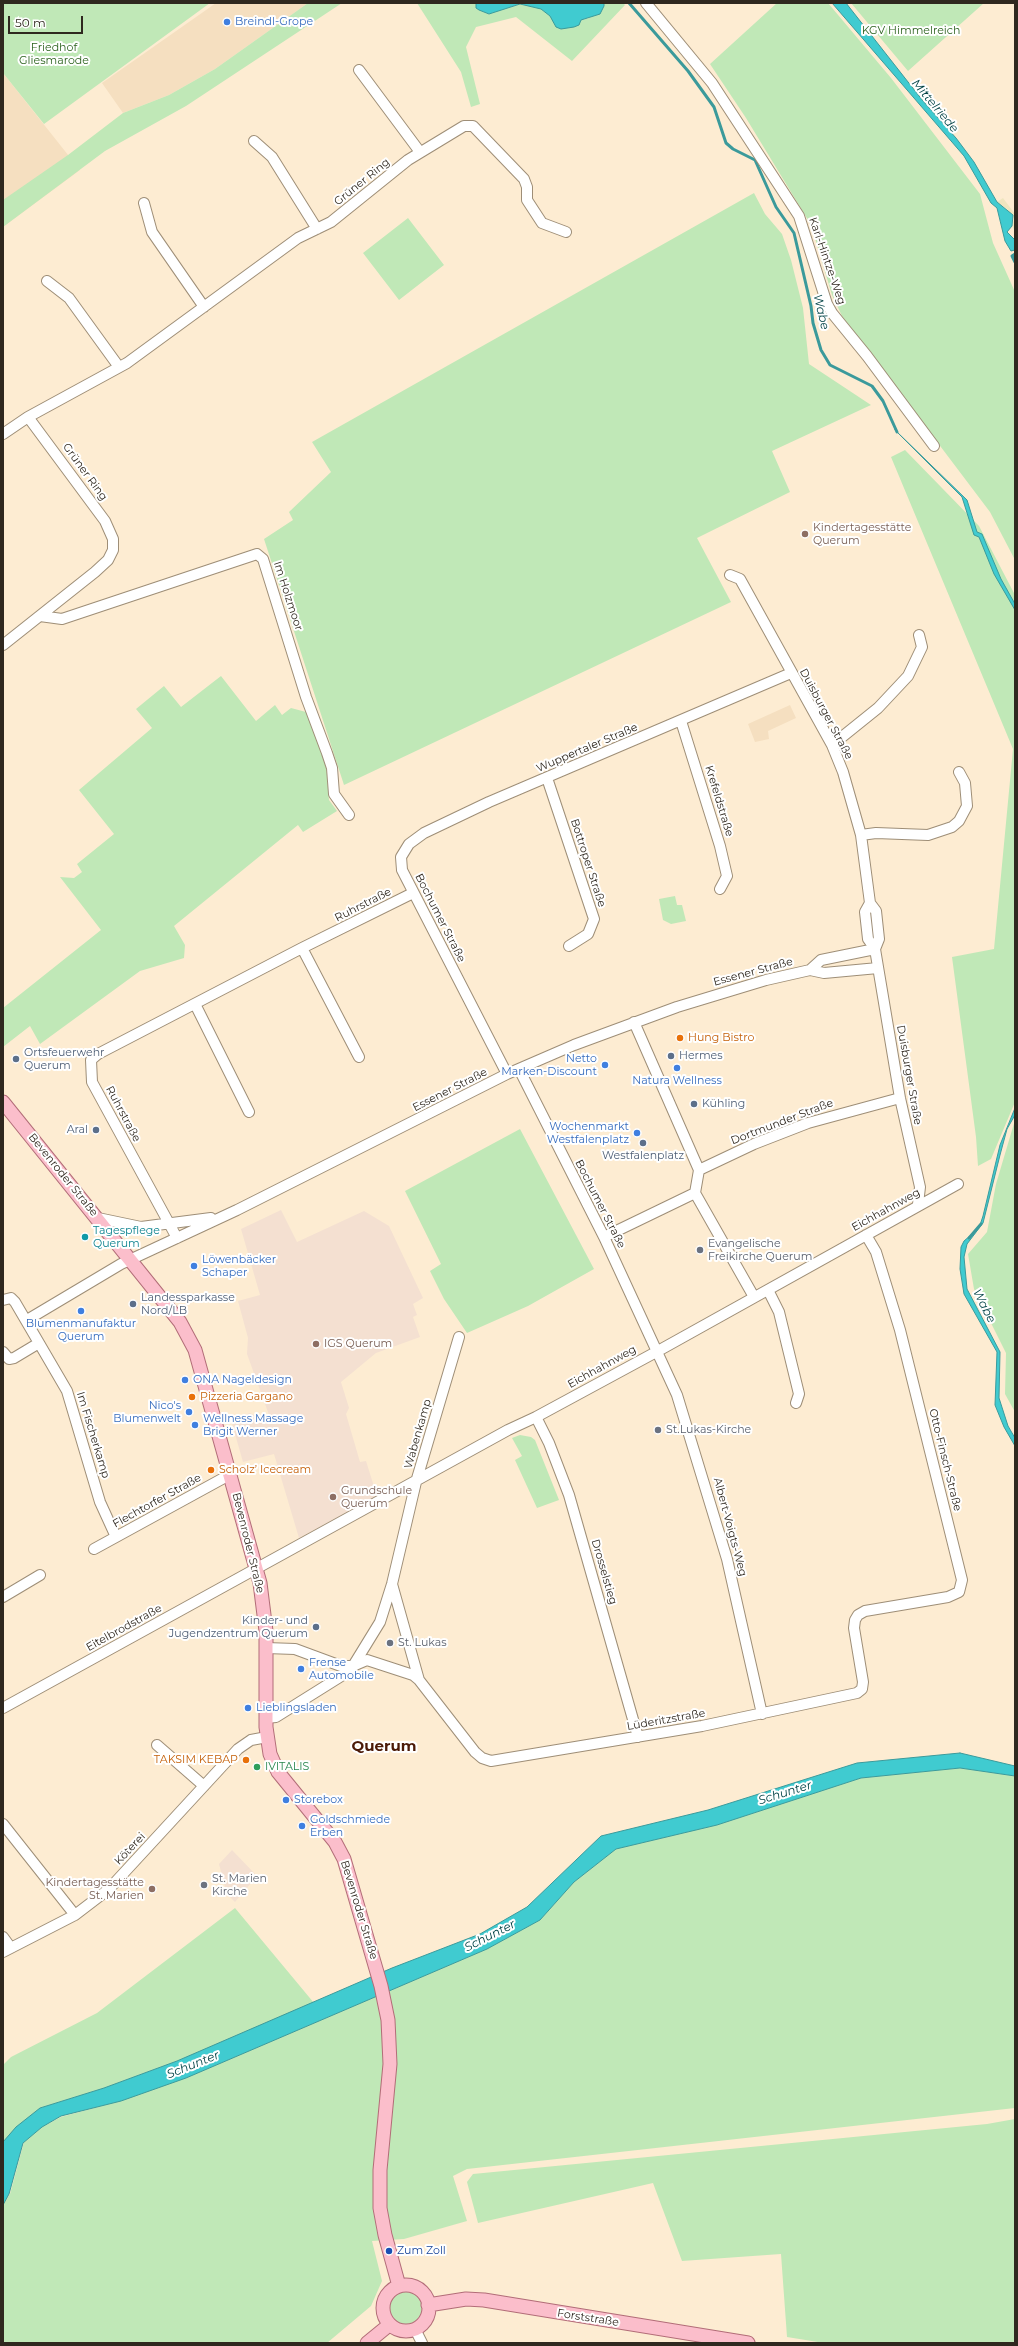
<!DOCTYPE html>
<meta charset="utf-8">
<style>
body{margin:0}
#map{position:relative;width:1018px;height:2346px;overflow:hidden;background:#fdecd2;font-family:Montserrat,sans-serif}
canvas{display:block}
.frame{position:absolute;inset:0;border:4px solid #2f281f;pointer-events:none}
.scale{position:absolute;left:8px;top:16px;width:75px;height:18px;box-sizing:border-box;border:2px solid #2f281f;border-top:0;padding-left:5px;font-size:12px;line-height:14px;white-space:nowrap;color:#2f281f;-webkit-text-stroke:3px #fff;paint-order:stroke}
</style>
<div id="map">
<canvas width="1018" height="2346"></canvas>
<div class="frame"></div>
<div class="scale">50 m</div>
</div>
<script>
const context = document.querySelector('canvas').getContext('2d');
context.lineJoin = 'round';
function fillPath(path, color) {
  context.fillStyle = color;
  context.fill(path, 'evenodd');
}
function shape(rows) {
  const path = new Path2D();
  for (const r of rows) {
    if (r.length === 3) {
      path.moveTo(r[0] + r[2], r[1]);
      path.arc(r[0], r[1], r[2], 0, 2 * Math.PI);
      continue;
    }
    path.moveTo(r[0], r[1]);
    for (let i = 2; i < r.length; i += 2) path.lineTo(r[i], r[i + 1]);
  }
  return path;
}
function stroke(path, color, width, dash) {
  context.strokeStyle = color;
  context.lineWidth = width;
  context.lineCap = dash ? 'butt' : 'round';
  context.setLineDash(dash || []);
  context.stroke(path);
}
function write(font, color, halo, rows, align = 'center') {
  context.font = font + ' Montserrat,sans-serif';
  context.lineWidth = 4;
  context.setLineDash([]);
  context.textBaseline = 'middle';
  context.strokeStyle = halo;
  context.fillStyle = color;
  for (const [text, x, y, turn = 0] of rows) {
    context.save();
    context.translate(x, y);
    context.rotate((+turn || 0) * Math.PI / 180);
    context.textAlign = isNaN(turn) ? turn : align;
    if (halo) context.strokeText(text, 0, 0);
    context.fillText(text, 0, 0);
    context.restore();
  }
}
fillPath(shape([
 [216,3,308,3,215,69,169,95,123,113,102,83],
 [3,73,80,170,3,227],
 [790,705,796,718,768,731,769,739,755,742,748,724]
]), '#f5dfc0');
fillPath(shape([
 [281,1210,297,1242,364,1211,389,1226,423,1298,413,1304,417,1315,413,1317,420,1337,376,1353,341,1382,349,1408,346,1414,360,1462,366,1461,377,1496,299,1538,274,1454,243,1462,231,1420,250,1413,260,1418,269,1415,247,1354,248,1338,238,1301,260,1295,241,1229],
 [232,1850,257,1876,235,1902,227,1894,219,1864]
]), '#f4e0d1');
fillPath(shape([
 [3,3,210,3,44,124,3,73],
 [308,3,342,3,186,106,105,151,3,227,3,200,68,155,123,113,169,95,215,69],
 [417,3,476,3,476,8,479,10,489,14,520,4,527,5,541,9,550,16,581,20,589,18,604,7,604,3,623,3,625,5,572,61,516,17,476,27,466,47,480,104,471,107,461,72],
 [777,3,828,3,891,78,980,194,993,243,1015,292,1015,560,990,512,842,316,832,295,811,225,746,118,710,64],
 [851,3,984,3,908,71],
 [754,193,765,214,782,234,791,260,803,308,809,364,871,405,772,451,790,492,697,538,731,602,344,785,264,539,293,520,289,512,331,472,312,442],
 [408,218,444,265,399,300,363,253],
 [905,450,979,526,1015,595,1015,1102,991,1159,978,1166,976,1137,952,957,994,949,1013,749,891,457],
 [221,676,256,721,275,705,282,715,291,708,306,712,326,762,329,800,337,811,303,832,298,825,174,926,185,945,184,958,140,971,40,1044,30,1026,3,1047,3,1008,101,930,60,877,74,878,82,872,77,864,114,834,79,790,152,728,136,709,164,686,181,707],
 [675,896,677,905,682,905,686,921,671,924,663,920,659,899],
 [1015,1120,1015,1412,1005,1394,1006,1353,974,1289,968,1254,987,1232,996,1184],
 [520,1129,594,1269,528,1306,467,1333,444,1299,430,1271,441,1264,405,1191],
 [520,1435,531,1437,535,1440,559,1500,537,1508,515,1460,522,1456,512,1438],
 [960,1768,1015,1776,1015,2108,467,2169,453,2176,467,2221,404,2239,372,2241,382,2281,371,2306,327,2343,3,2343,3,2205,10,2194,24,2142,42,2127,61,2117,120,2101,186,2078,487,1949,540,1920,574,1882,616,1849,717,1825,861,1778],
 [235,1908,314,2003,177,2061,104,2088,40,2108,3,2144,3,2065,11,2057,97,2013],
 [1015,2119,1015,2343,824,2343,787,2337,781,2254,682,2261,653,2183,478,2223,467,2182,473,2174,987,2124],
 [406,2308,16]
]), '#c0e8b7');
fillPath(shape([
 [1003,198,1015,214,1015,231,1012,226,1014,219,1007,209,997,202]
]), '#efe5bf');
const water = shape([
 [476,3,604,3,604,6,600,14,581,20,579,25,574,27,561,29,556,27,550,16,541,9,520,4,489,14,479,10,476,8,476,3],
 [832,3,846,3,923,101,956,138,974,162,997,202,1013,215,1012,226,1007,232,1015,240,1015,250,1011,251,1005,241,997,208,991,203,964,156,832,3],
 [895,430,967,500,977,532,982,534,1001,579,1015,604,1015,610,994,574,979,537,974,535,962,497,895,430],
 [1015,1108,1015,1115,1007,1129,1000,1155,983,1223,967,1244,964,1257,967,1289,1000,1352,999,1398,1008,1426,1015,1438,1015,1446,1004,1427,995,1405,997,1352,964,1294,960,1269,961,1247,964,1241,979,1228,983,1216,1000,1145,1015,1108],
 [960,1753,1015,1766,1015,1776,960,1768,861,1778,717,1825,616,1849,574,1882,540,1920,487,1949,186,2078,121,2101,61,2116,42,2127,23,2143,9,2194,3,2205,3,2142,16,2127,40,2108,104,2088,177,2061,392,1968,480,1934,527,1907,601,1836,708,1810,857,1763,960,1753]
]);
fillPath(water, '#40cbd0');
stroke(water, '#3b9a9b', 1);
stroke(shape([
 [629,3,688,71,714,107,726,143,733,149,755,160,776,207,794,233,811,306,813,323,821,350,830,365,872,386,883,401,897,432],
 [1015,254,1012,256,1015,262],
 [969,1238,981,1224]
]), '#3b9a9b', 3);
const minor = shape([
 [646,3,712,83,799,216,827,304,832,313,867,356,934,446],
 [359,70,420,152],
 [254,141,272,157,317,229],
 [144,203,152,232,204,307],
 [47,281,69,298,119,367],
 [3,434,28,417,127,363,298,238,331,222,408,160,464,126,473,126,524,179,527,187,527,200,542,223,566,232],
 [730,575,740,579,832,745,843,772,861,835,870,903,876,911,879,939,875,949],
 [40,616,62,619,257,554,263,559,306,697,327,753,332,768,334,794,349,815],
 [3,645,95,572,108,560,113,550,113,539,105,521,28,417],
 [681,721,720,846,727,876,720,889],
 [832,745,878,708,908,676,922,647,919,635],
 [547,778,594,919,588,934,569,946],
 [861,835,876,833,928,835,952,827,959,821,967,806,965,783,959,772],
 [870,903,865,912,868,939,875,949,900,1098,920,1187,918,1204],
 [302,948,359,1057],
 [810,970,821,960,875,949],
 [195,1004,249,1112],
 [634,1022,699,1170,695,1193,754,1297],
 [519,1069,604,1237,677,1395,727,1559,762,1714],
 [507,1074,402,870,401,857,409,844,424,833,489,802,791,673],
 [699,1170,754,1144,808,1123,900,1098],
 [98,1218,141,1227,211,1218],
 [604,1237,695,1193],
 [177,1238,92,1082,91,1060,98,1054,302,948,413,893],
 [768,1290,779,1312,799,1394,796,1403],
 [3,1300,11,1298,15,1302,39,1343,14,1358,9,1359,3,1352],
 [27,1320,121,1264,237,1210,507,1074,574,1045,677,1007,766,980,810,970,824,973,878,968],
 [39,1343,67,1391,100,1502,116,1537],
 [536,1417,549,1443,569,1495,638,1737],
 [94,1549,231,1474],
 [392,1584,419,1680],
 [3,1597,40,1575],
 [266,1648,295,1649,341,1666,353,1666,367,1660,413,1675,419,1680,475,1752,482,1758,491,1761,702,1726,857,1693,862,1689,863,1682,854,1628,855,1620,858,1615,865,1611,948,1597,959,1592,962,1580,900,1330,876,1252,866,1235],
 [3,1708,508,1430,536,1417,658,1351,958,1184],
 [266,1718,276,1717,343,1675,353,1666,380,1622,392,1584,416,1482,459,1337],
 [157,1745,204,1786],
 [3,1824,75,1915],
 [3,1937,11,1948],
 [3,1952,75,1915,109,1889,238,1749,251,1740,267,1737],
 [415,2329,422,2343]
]);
const major = shape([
 [3,1102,180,1322,195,1350,260,1583,266,1631,266,1727,270,1754,278,1772,335,1842,344,1859,381,1986,388,2020,390,2064,380,2170,380,2208,385,2235,399,2286],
 [406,2308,23],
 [428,2305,466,2299,484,2300,748,2343],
 [367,2343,389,2325]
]);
stroke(minor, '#9e8e77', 12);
stroke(major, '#b26d78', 15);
stroke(minor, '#fff', 10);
stroke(major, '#fbbecb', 13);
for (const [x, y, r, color] of [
 [227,22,4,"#3f7fe0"],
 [805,534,4,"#8d6e63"],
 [680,1038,4,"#e8710a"],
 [671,1056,4,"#5c6f8a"],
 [16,1059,4,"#5c6f8a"],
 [605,1065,4,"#3f7fe0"],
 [677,1068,4,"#3f7fe0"],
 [694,1104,4,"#5c6f8a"],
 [96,1130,4,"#5c6f8a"],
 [637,1133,4,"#3f7fe0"],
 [643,1143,4,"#5c6f8a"],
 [85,1237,4,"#0f9aa8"],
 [700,1250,4,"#6b7280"],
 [194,1266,4,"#3f7fe0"],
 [133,1304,4,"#5c6f8a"],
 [81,1311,4,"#3f7fe0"],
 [316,1344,4,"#8d6e63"],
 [185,1380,4,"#3f7fe0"],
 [192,1397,4,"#e8710a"],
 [189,1412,4,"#3f7fe0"],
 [195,1425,4,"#3f7fe0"],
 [658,1430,4,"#6b7280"],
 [211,1470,4,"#e8710a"],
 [333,1497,4,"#8d6e63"],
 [316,1627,4,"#5c6f8a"],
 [390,1643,4,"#6b7280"],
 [301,1669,4,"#3f7fe0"],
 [248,1708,4,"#3f7fe0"],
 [246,1760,4,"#e8710a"],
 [257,1767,4,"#2e9e5b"],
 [286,1800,4,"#3f7fe0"],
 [302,1826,4,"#3f7fe0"],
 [204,1885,4,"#6b7280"],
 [152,1889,4,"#8d6e63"],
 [389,2251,4,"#1a4fb4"]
]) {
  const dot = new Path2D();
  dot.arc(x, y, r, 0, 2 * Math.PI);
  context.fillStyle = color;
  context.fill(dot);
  stroke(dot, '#fff', 1.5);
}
write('11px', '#366cbe', '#fff', [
 ["Breindl-Grope",235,22],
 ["Netto",597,1059,"right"],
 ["Marken-Discount",597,1072,"right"],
 ["Natura Wellness",677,1081,"center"],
 ["Wochenmarkt",629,1127,"right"],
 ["Westfalenplatz",629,1140,"right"],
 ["Löwenbäcker",202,1260],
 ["Schaper",202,1273],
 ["Blumenmanufaktur",81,1324,"center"],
 ["Querum",81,1337,"center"],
 ["ONA Nageldesign",193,1380],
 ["Nico's",181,1406,"right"],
 ["Blumenwelt",181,1419,"right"],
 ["Wellness Massage",203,1419],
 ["Brigit Werner",203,1432],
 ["Frense",309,1663],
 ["Automobile",309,1676],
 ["Lieblingsladen",256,1708],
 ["Storebox",294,1800],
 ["Goldschmiede",310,1820],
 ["Erben",310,1833]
], 'left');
write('11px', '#2b621d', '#fff', [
 ["KGV Himmelreich",911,31],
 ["Friedhof",54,48],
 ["Gliesmarode",54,61]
]);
write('11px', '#2f281f', '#fff', [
 ["Grüner Ring",362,182,-39],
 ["Karl-Hintze-Weg",827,261,71],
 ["Grüner Ring",85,472,54],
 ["Im Holzmoor",288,596,72],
 ["Duisburger Straße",826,714,62],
 ["Wuppertaler Straße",587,748,-23],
 ["Krefeldstraße",719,801,73],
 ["Bottroper Straße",588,863,72],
 ["Ruhrstraße",363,905,-27],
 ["Bochumer Straße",440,918,63],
 ["Essener Straße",753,972,-15],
 ["Duisburger Straße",909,1075,80],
 ["Essener Straße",450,1090,-27],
 ["Ruhrstraße",123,1114,62],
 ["Dortmunder Straße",782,1122,-21],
 ["Bevenroder Straße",63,1175,51],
 ["Bochumer Straße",600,1204,63],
 ["Eichhahnweg",886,1210,-29],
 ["Eichhahnweg",602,1367,-29],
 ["Wabenkamp",418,1434,-74],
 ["Im Fischerkamp",93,1435,73],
 ["Otto-Finsch-Straße",945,1460,76],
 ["Flechtorfer Straße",157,1501,-29],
 ["Albert-Voigts-Weg",730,1527,75],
 ["Bevenroder Straße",248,1543,76],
 ["Drosselstieg",604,1572,74],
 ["Eitelbrodstraße",124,1628,-29],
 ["Lüderitzstraße",666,1720,-10],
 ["Köterei",130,1849,-47],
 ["Bevenroder Straße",359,1910,73],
 ["Forststraße",588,2318,9]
]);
write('11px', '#785e54', '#fff', [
 ["Kindertagesstätte",813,528],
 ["Querum",813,541],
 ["IGS Querum",324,1344],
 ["Grundschule",341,1491],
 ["Querum",341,1504],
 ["Kindertagesstätte",144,1883,"right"],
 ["St. Marien",144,1896,"right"]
], 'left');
write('11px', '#c56008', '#fff', [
 ["Hung Bistro",688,1038],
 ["Pizzeria Gargano",200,1397],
 ["Scholz’ Icecream",219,1470],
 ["TAKSIM KEBAP",238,1760,"right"]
], 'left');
write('11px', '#4e5e75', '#fff', [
 ["Ortsfeuerwehr",24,1053],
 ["Querum",24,1066],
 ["Hermes",679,1056],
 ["Kühling",702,1104],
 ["Aral",88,1130,"right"],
 ["Westfalenplatz",643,1156,"center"],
 ["Landessparkasse",141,1298],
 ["Nord/LB",141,1311],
 ["Kinder- und",308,1621,"right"],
 ["Jugendzentrum Querum",308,1634,"right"]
], 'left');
write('11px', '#0d838f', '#fff', [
 ["Tagespflege",93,1231],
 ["Querum",93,1244]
], 'left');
write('11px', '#5b616d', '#fff', [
 ["Evangelische",708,1244],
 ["Freikirche Querum",708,1257],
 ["St.Lukas-Kirche",666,1430],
 ["St. Lukas",398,1643],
 ["St. Marien",212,1879],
 ["Kirche",212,1892]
], 'left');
write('11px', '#27864d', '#fff', [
 ["IVITALIS",265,1767]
], 'left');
write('11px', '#164399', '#fff', [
 ["Zum Zoll",397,2251]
], 'left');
write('italic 12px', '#024346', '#fff', [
 ["Mittelriede",935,106,50],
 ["Wabe",821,312,77],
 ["Wabe",984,1306,63],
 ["Schunter",785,1793,-17],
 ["Schunter",490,1936,-27],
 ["Schunter",193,2065,-22]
]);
write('bold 15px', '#4b1a07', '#fff', [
 ["Querum",384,1747]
]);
</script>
